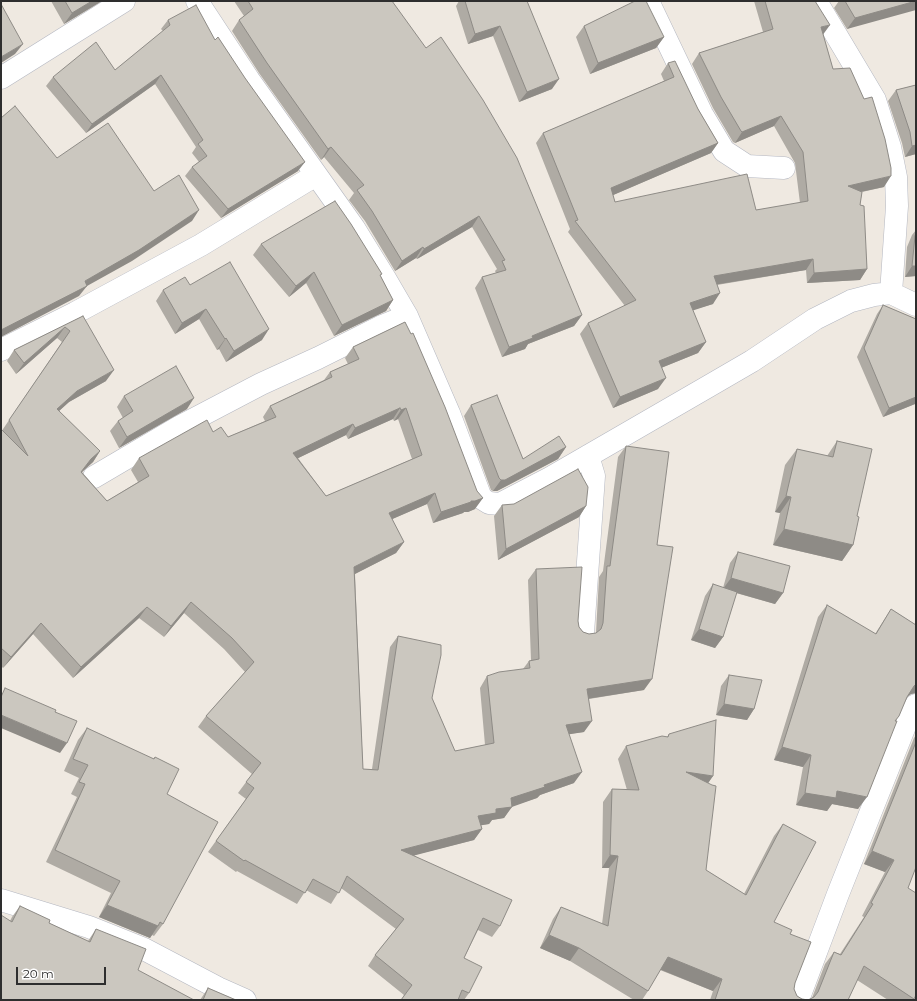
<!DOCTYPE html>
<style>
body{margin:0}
#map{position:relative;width:917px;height:1001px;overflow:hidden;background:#efe9e1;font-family:Montserrat,sans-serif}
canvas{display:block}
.frame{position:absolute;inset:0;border:2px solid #2e2e2e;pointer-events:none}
.scale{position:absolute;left:16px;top:967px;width:90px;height:18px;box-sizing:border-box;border:2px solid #2e2e2e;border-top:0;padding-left:5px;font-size:12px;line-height:14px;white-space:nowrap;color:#2e2e2e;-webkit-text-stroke:3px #fff;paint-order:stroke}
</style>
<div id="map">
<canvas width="917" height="1001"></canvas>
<div class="frame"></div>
<div class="scale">20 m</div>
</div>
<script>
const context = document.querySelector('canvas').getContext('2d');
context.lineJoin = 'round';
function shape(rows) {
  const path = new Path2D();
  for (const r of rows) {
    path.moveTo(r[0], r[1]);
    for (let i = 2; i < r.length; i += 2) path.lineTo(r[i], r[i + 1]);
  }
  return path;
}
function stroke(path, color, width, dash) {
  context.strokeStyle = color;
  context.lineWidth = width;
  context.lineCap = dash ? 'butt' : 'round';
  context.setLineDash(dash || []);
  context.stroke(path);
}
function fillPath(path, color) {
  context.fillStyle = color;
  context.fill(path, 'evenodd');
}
const street = shape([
 [197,1,249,80,354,228,386,280,407,316,449,413,481,498,489,503,500,504,550,478,709,386,752,361,815,319,851,301,874,295,891,293,916,305],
 [648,1,702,114,724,151,747,166,784,168],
 [816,1,875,100,890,147,896,177,897,206,891,293],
 [1,78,124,1],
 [1,350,75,313,201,245,316,175],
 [94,477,179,427,261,384,318,358,380,327,407,316],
 [583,633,594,476,588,456],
 [1,900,89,927,144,949,218,988,245,1000],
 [798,1000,838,894,909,716,916,705]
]);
stroke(street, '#b4b7c1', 23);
stroke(street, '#fff', 22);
fillPath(shape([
 [51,1,102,1,64,24],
 [234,1,392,1,582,315,574,326,528,344,525,349,502,357,475,288,482,277,496,273,495,271,497,269,472,227,417,259,416,258,395,271,365,221,349,200,354,193,324,157,321,160,259,73,232,31,239,20,244,16],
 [459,1,527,1,552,89,519,102,493,36,468,44,456,6],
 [754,1,815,1,823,34,833,69,884,187,862,192,860,205,867,269,860,280,807,283,806,270,717,285,713,304,692,310,706,342,698,353,661,368,658,389,613,408,580,334,588,323,625,306,568,232,570,229,536,143,543,133,664,81,661,74,668,63,698,109,718,143,711,153,613,195,615,202,756,210,800,203,795,163,774,126,735,143,733,142,713,108,692,64,699,53,763,32],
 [839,1,916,1,847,29,834,8],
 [168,20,215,40,298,171,221,218,185,176,192,167,199,162,192,153,196,147,155,84,86,133,46,86,53,77,115,70,163,31,161,29],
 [584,26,664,37,656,48,590,74,576,37],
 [916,85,916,154,905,157,902,143,888,101,896,90],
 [916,230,916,276,905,277,907,247,912,235],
 [261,244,380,275,393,300,386,311,334,336,306,283,289,297,253,255],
 [190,285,262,340,226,362,219,349,217,350,199,319,175,334,156,301,163,290],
 [883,305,916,319,916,426,915,426,915,404,883,417,857,357,877,314],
 [83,316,106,381,69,402,59,411,100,451,93,462,82,472,107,501,138,482,131,470,139,458,213,432,228,437,265,421,263,417,270,406,324,380,330,372,348,364,345,358,353,347,405,322,475,509,468,512,464,512,463,513,433,523,427,504,392,519,404,542,396,553,355,574,363,769,372,769,390,647,398,636,432,698,455,751,485,745,480,688,487,676,523,669,529,661,531,660,528,580,536,569,578,621,579,627,583,632,589,634,596,633,599,577,603,571,618,457,626,446,657,545,644,690,589,699,584,732,569,734,574,783,540,795,537,798,512,806,504,818,492,820,489,824,481,825,482,829,474,840,414,855,500,926,492,937,478,930,464,958,469,993,464,1000,401,1000,404,995,368,966,375,955,396,929,341,888,331,904,306,890,297,904,237,871,236,872,208,852,246,799,238,793,252,774,198,727,206,716,245,672,224,649,184,613,164,637,139,618,73,678,33,634,3,668,1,666,1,432,62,342,57,338,16,374,7,361,14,350],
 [393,419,394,421,398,419,412,459,326,496,298,458,346,435,348,439],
 [124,396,187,409,119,448,110,431,118,421,123,418,117,407],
 [471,405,523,459,566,447,558,459,497,491,493,491,491,490,464,416],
 [837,441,857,516,853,545,842,561,773,545,780,513,775,512,785,465,797,449,827,456],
 [502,505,586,506,579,517,498,560,494,516],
 [738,552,783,593,775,604,736,593,723,637,715,648,691,640,705,596,713,584,723,588,730,563],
 [827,605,875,634,891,609,916,625,916,693,911,694,907,697,896,721,858,809,832,804,827,811,796,805,803,767,774,760,818,617],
 [729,675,754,709,747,720,716,715,721,686],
 [87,728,153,759,155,757,167,794,163,924,154,936,152,935,150,938,99,917,111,893,46,862,77,797,71,794,79,778,64,771,78,740],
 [669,734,713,776,708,783,706,870,744,894,774,836,783,824,774,922,790,934,795,983,794,989,797,996,802,999,808,1000,812,998,825,964,834,952,840,954,864,917,862,916,885,872,864,864,914,738,916,735,916,867,908,888,916,995,913,1000,888,1000,857,980,848,1000,710,1000,713,991,660,970,648,991,642,1000,634,1000,570,961,540,948,553,919,561,907,602,924,609,868,602,868,603,802,612,789,627,790,618,759,626,746,667,737],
 [20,906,49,923,88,941,96,929,138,970,1,1000,10,921,12,917],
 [208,988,236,1000,200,1000]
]), '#afaba4');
fillPath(shape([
 [92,1,102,1,64,24,72,13],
 [916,1,916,10,847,29,855,18],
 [830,25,822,36,821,27],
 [500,26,493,36,468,44,475,34],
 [664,37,656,48,590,74,598,63],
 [23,44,15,54,1,63,1,57],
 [161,75,155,84,86,133,92,124],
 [559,79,552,89,519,102,527,92],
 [781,116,774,126,735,143,742,132],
 [718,143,711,153,604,199,611,188],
 [916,145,916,154,905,157,912,146],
 [331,147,324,157,321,160,328,149],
 [305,162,298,171,221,218,228,209],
 [891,176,884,187,841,196,848,186],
 [199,210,192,221,132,261,87,286,79,296,1,337,1,330,85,281],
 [479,216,472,227,417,259,424,249],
 [423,247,416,258,395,271,402,261],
 [813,259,806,270,707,286,714,276],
 [912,266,916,266,916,276,905,277],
 [867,269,860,280,807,283,814,273],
 [314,272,306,283,289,297,296,286],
 [720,293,713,304,682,314,690,303],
 [393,300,386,311,334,336,342,325],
 [206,309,199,319,175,334,182,323],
 [582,315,574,326,528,344,525,349,502,357,509,347,532,336],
 [65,327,57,338,16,374,24,363],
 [269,329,262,340,226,362,234,351],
 [226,338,219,349,217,350,225,339],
 [706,342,698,353,651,372,659,361],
 [114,370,106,381,69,402,49,420,57,409,77,391],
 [666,378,658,389,613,408,620,397],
 [916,397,916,403,915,404,883,417,889,408],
 [194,398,187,409,119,448,127,437],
 [400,408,393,419,348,439,355,428],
 [406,408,398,419,394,421,401,410],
 [353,424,346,435,286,464,293,453],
 [566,447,558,459,497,491,493,491,501,480],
 [100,451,93,462,83,471,73,483,81,472,91,459],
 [435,493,427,504,381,524,389,513],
 [786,496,791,497,780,513,775,512],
 [483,498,475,509,468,512,464,512,463,513,433,523,441,512,471,501],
 [586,506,579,517,498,560,506,549],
 [784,529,853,545,842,561,773,545],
 [404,542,396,553,347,578,354,567],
 [731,578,783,593,775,604,723,589],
 [191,602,184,613,164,637,171,626],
 [147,607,139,618,73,678,81,667],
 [41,623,33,634,3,668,11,657],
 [699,629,723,637,715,648,691,640],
 [652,679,644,690,580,700,587,689],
 [916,684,916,693,911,694,905,698,914,686],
 [724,704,754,709,747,720,716,715],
 [1,715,67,743,60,753,1,728],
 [592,721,584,732,558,736,566,725],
 [782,747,811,755,803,767,774,760],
 [582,772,574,783,540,795,537,798,509,808,512,807,504,818,492,820,489,824,471,827,478,816,496,809,511,798,544,785],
 [686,772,713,776,704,789],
 [837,791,867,797,858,809,832,804,827,811,796,805,805,793],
 [482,829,474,840,393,861,401,850],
 [872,851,894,860,885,872,864,864],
 [610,855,618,856,609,868,602,868],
 [107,905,158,926,150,938,99,917],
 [549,935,579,948,570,961,540,948],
 [668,957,722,979,713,991,659,969]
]), '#8e8b86');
const building = shape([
 [65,1,92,1,72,13,65,1],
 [248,1,392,1,426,48,441,37,483,100,517,158,582,315,532,336,533,338,509,347,482,277,506,270,502,261,505,260,479,216,424,249,423,247,402,261,372,211,357,190,364,185,331,147,328,149,267,63,239,20,253,9,248,1],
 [465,1,527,1,559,79,527,92,500,26,475,34,465,1],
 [635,1,646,1,664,37,598,63,584,26,635,1],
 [765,1,815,1,830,25,821,27,833,69,850,68,864,99,872,97,885,139,891,168,891,176,848,186,862,192,860,205,864,206,867,269,814,273,813,259,714,276,720,293,690,303,706,342,659,361,666,378,620,397,588,323,636,300,575,221,578,220,543,133,674,77,668,63,675,61,698,109,718,143,611,188,615,202,747,174,756,210,808,201,803,152,781,116,742,132,741,131,721,97,699,53,773,29,765,1],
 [845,1,916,1,855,18,845,1],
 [1,4,23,44,1,57,1,4],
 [196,5,215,40,218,37,245,78,305,162,228,209,192,167,207,156,198,144,203,140,161,75,92,124,53,77,96,42,115,70,170,25,168,20,196,5],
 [916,85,916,145,912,146,910,132,896,90,916,85],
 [15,106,57,158,108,123,154,191,179,175,199,210,139,250,85,281,87,286,1,330,1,118,15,106],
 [335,201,351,224,382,274,380,275,393,300,342,325,314,272,296,286,261,244,335,201],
 [916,233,916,266,912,266,915,236,916,233],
 [230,262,269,329,234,351,226,338,225,339,206,309,182,323,163,290,185,277,190,285,230,262],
 [883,305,916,319,916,397,889,408,864,348,883,305],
 [83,316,114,370,77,391,57,409,100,451,91,459,81,472,107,501,149,476,139,458,207,420,213,432,221,427,228,437,276,417,270,406,332,377,330,372,359,359,353,347,405,322,411,334,413,333,445,407,477,491,483,498,475,501,471,501,471,502,441,512,435,493,389,513,404,542,354,567,363,769,378,770,398,636,441,645,441,655,432,698,455,751,494,743,487,676,499,672,530,668,529,661,539,659,536,569,582,567,578,621,579,627,583,632,589,634,596,633,601,629,603,623,607,566,610,566,626,446,669,452,657,545,673,547,652,679,587,689,592,721,566,725,582,772,544,785,545,787,511,798,512,807,496,809,496,813,478,816,482,829,401,850,512,900,500,926,483,918,464,958,482,967,469,993,462,990,458,1000,401,1000,412,985,375,955,404,919,347,876,339,893,313,879,305,893,245,860,244,861,216,841,254,788,246,782,261,763,206,716,254,662,232,638,191,602,171,626,147,607,81,667,41,623,11,657,1,648,1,432,2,430,28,456,9,420,70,331,65,327,24,363,14,350,83,316],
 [400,408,401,410,406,408,422,455,326,496,293,453,353,424,355,428,400,408],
 [176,366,194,398,127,437,118,421,133,411,124,396,176,366],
 [497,395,523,459,559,436,566,447,505,480,501,480,499,478,471,405,497,395],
 [837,441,872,449,857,516,859,517,853,545,784,529,791,497,786,496,797,449,833,457,837,441],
 [578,469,588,487,586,506,506,549,502,505,514,504,578,469],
 [738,552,790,566,783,593,731,578,738,552],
 [713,584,737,592,723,637,699,629,713,584],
 [827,605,876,634,891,609,916,625,916,684,914,686,907,697,899,716,895,721,897,721,867,797,837,791,836,798,805,793,811,755,782,747,827,605],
 [729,675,762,680,754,709,724,704,729,675],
 [5,688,56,710,55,712,77,721,67,743,1,715,1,697,5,688],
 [716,720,713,776,686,772,712,785,716,786,706,870,746,895,783,824,816,842,774,922,792,930,790,934,811,942,795,983,794,989,797,996,802,999,808,1000,814,997,818,992,834,952,841,955,873,904,871,903,894,860,872,851,916,742,916,867,908,888,916,893,916,995,914,999,864,966,848,1000,715,1000,722,979,668,957,648,991,579,948,549,935,561,907,608,926,618,856,610,855,612,789,639,790,626,746,662,736,668,737,669,734,716,720],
 [87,728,154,759,155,757,179,769,167,794,218,822,163,924,160,922,158,926,107,905,120,881,55,850,85,784,79,782,88,765,73,759,87,728],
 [20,906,50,920,49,923,90,942,96,929,146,949,138,970,194,1000,1,1000,1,915,12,922,20,906],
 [208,988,236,1000,203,1000,208,988]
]);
fillPath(building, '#cbc7bf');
stroke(building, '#8e8b86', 1);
</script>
